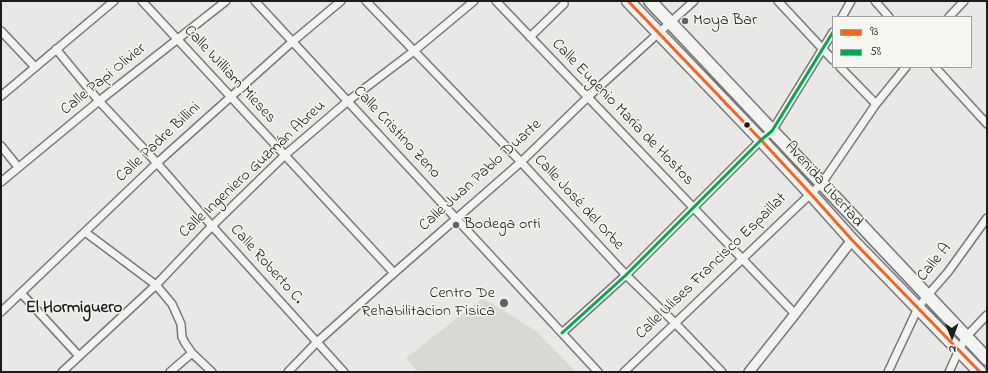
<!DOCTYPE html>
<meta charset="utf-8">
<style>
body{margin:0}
#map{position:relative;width:988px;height:373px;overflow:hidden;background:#e8e8e6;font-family:"Indie Flower",sans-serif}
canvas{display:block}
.frame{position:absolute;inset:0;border:2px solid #1c1c1c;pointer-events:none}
.legend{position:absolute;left:832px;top:16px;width:140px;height:52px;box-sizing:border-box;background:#f6f6f2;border:1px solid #9f9f9c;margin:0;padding:5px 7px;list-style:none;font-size:12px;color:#1c1c1c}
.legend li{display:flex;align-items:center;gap:8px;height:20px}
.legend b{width:20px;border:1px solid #9f9f9c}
.north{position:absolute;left:932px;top:317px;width:40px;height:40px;-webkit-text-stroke:3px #f6f6f2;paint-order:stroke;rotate:179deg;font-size:11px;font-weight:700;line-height:16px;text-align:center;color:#1c1c1c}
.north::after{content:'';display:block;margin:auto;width:14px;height:18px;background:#1c1c1c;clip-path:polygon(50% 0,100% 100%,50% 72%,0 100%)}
</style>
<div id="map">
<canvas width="988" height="373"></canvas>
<div class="frame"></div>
<ul class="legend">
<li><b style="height:5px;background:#f26522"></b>93</li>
<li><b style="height:5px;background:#00a651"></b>58</li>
</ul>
<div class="north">N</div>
</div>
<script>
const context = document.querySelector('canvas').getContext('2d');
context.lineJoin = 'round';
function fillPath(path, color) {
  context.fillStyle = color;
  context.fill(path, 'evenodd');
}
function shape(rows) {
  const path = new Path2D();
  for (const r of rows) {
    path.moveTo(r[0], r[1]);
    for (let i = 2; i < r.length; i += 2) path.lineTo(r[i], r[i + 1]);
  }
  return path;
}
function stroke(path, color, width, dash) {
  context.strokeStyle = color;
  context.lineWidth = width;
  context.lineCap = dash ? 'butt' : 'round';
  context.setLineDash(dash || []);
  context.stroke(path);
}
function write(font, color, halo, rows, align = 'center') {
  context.font = font + ' "Indie Flower",sans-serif';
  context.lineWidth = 3;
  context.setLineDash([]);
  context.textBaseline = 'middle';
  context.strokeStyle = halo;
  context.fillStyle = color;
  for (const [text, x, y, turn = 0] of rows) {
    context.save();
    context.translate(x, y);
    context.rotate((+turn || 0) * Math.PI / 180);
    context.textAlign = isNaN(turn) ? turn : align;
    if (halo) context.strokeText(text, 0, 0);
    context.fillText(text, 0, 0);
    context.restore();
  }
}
fillPath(shape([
 [483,298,536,331,576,372,418,372,406,358]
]), '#d8d8d5');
const minor = shape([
 [142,1,394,273],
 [255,1,598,372],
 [366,1,521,162,626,275,675,323,722,372],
 [496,1,795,314],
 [778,1,833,60],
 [875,1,889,17],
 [842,17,851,1],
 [949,17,964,1],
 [1,31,35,67],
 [530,37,564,4],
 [56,49,99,101,157,163,212,226,344,372],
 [840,67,876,104],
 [935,67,987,124],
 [1,96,114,1],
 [1,146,18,167],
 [1,182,99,101,226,1],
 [85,232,156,285,172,304,181,324,182,337,185,343,192,353,212,372],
 [21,293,79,356],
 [1,312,157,163,292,42,341,1],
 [562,333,626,275,761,140,772,131,833,32],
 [62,372,156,285,212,226,285,155,348,101,414,51,474,1],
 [170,372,192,353],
 [288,372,317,342,394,273,521,162,588,97,694,1],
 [624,372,822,183,876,104,906,67],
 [888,372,918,308,927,296,948,272,987,218],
 [949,372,959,350,966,337,987,315]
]);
const tertiary = shape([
 [749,372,795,314,852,240]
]);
const primary = shape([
 [628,1,761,140,810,193,852,240,980,372],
 [650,1,987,359]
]);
stroke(minor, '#787877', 10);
stroke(tertiary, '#787877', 12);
stroke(primary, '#787877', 15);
stroke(minor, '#f3f3f1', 7);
stroke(tertiary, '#f3f3f1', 9);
stroke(primary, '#f3f3f1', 12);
stroke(shape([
 [628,1,761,140,810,193,852,240,980,372]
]), '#f26522', 3);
stroke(shape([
 [562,333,626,275,761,140,772,131,833,32]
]), '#00a651', 3);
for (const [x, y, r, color] of [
 [685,21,4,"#636363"],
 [747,125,3.5,"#1c1c1c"],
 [456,225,4,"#636363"],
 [504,303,5,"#636363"]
]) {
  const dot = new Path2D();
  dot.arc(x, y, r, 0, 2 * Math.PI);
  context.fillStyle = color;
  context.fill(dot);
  stroke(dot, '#f6f6f2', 1.5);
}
write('16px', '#1c1c1c', '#f6f6f2', [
 ["Moya Bar",693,21],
 ["Bodega orti",464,225],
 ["Centro De",495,294,"right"],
 ["Rehabilitacion Fisica",495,312,"right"]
], 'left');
write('16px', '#1c1c1c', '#f6f6f2', [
 ["Calle William Mieses",229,75,47],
 ["Calle Papi Olivier",104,80,-39],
 ["Calle Eugenio María de Hostos",622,113,46],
 ["Calle Cristino Zeno",396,133,47],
 ["Calle Padre Billini",159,143,-43],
 ["Calle Ingeniero Guzmán Abreu",253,170,-43],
 ["Calle Juan Pablo Duarte",481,176,-42],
 ["Avenida Libertad",823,185,48],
 ["Calle José del Orbe",578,203,47],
 ["Calle A",935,263,-51],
 ["Calle Roberto C.",266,265,48],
 ["Calle Ulises Francisco Espaillat",712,267,-44]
]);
write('bold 17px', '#1c1c1c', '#f6f6f2', [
 ["El Hormiguero",74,309]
]);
</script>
